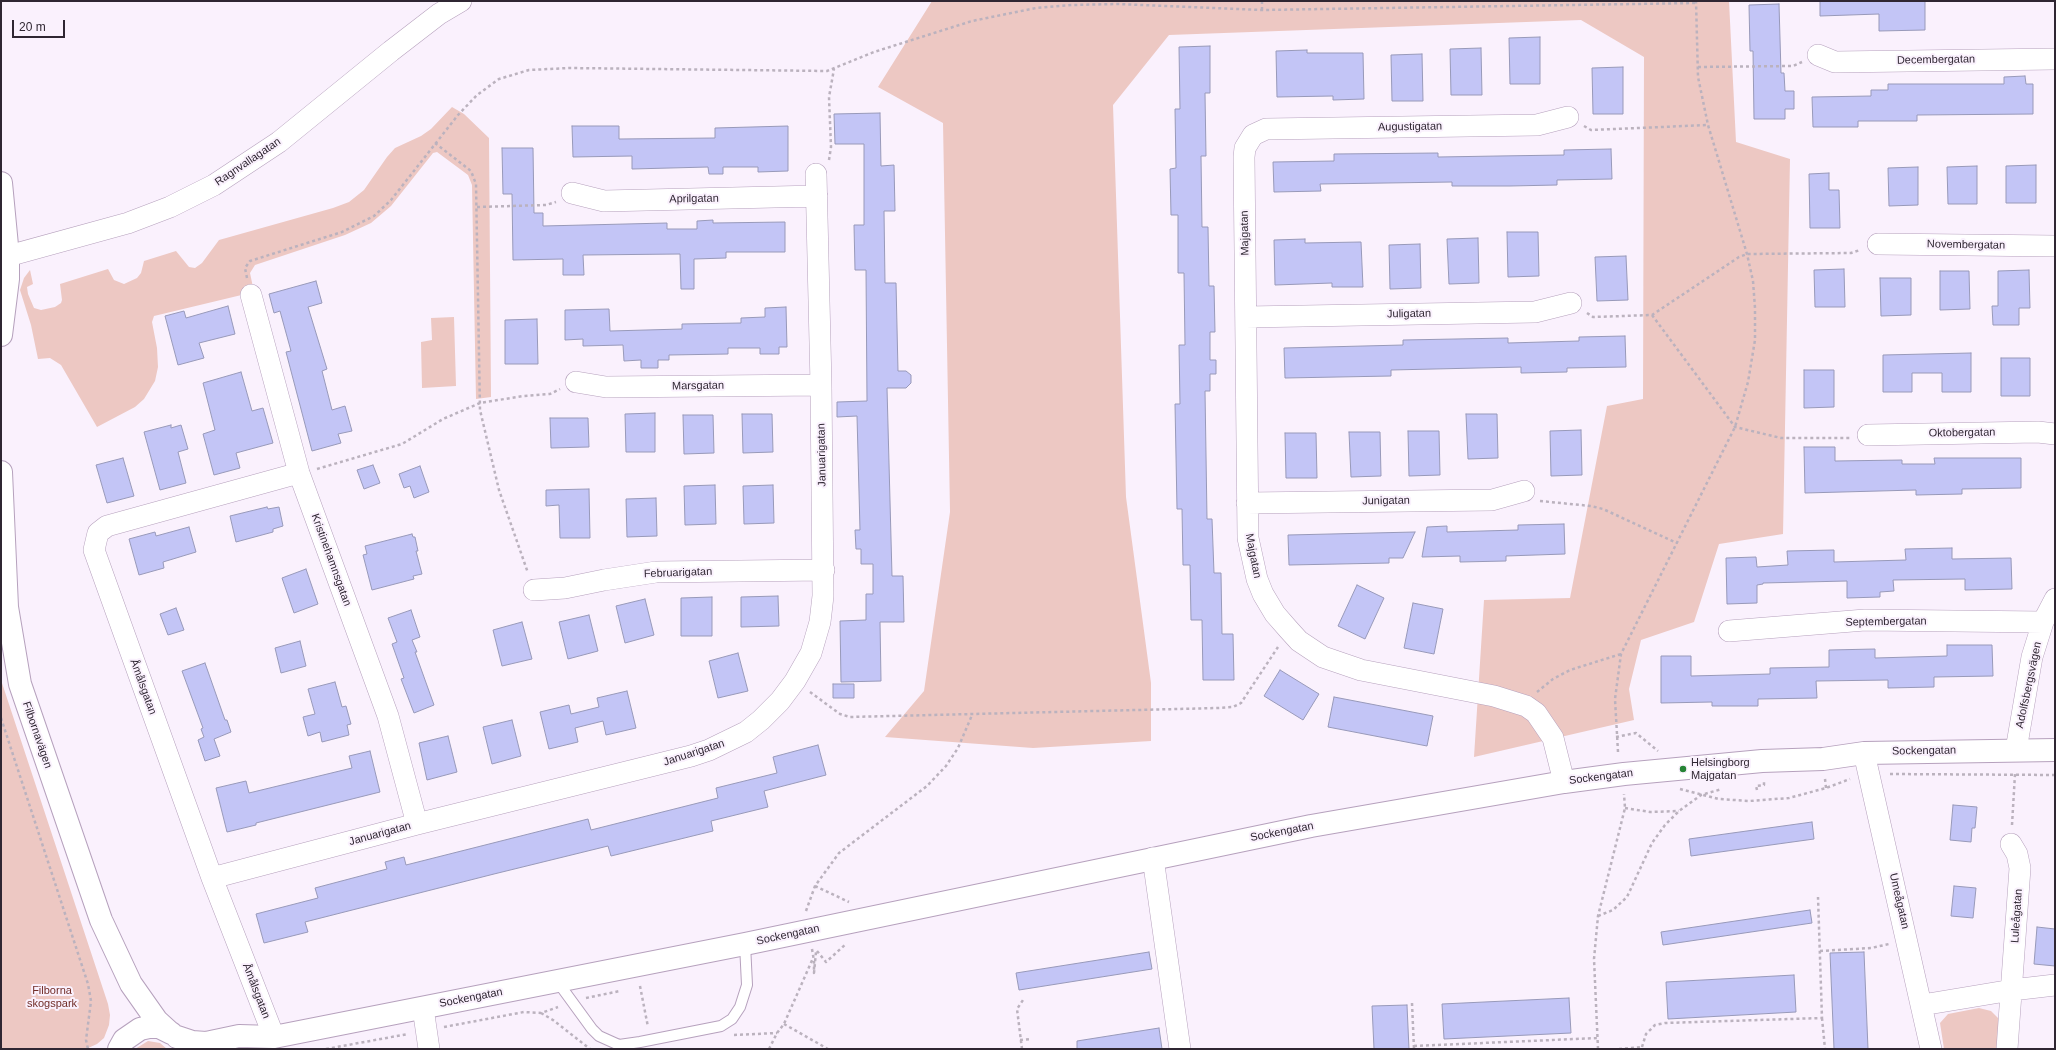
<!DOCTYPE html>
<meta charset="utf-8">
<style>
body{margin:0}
#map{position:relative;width:2056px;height:1050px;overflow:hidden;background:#faf1fd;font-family:Arial,sans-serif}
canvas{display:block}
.frame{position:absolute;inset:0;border:2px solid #2f2632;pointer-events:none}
.scale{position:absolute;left:12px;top:20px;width:53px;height:18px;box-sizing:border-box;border:2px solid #2f2632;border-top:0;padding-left:5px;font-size:12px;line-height:14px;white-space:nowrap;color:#2f2632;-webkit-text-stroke:3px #faf1fd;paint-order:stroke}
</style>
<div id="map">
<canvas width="2056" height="1050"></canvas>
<div class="frame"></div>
<div class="scale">20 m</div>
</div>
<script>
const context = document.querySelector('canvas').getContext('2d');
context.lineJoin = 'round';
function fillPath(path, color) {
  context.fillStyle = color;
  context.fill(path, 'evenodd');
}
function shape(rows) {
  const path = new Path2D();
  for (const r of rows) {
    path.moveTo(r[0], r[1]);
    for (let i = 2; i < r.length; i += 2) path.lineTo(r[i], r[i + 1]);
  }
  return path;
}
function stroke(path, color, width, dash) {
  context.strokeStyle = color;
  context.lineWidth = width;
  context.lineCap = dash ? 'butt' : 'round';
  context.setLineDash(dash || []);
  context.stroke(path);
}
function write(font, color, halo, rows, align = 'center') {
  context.font = font + ' Arial,sans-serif';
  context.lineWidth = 4;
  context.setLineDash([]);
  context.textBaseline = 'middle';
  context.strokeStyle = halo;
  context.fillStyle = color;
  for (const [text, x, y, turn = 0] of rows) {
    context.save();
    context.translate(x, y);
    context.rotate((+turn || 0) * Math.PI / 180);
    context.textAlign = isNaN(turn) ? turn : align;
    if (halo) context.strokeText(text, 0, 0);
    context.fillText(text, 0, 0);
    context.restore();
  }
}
fillPath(shape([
 [932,1,1729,1,1736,142,1790,159,1783,534,1719,544,1694,622,1641,640,1629,689,1634,720,1474,757,1484,600,1570,598,1607,406,1643,399,1644,57,1581,20,1169,35,1113,105,1126,497,1151,683,1151,741,1033,748,885,737,924,691,950,512,943,123,878,87],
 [452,107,464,114,489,138,491,397,476,399,472,185,468,175,437,152,433,153,391,206,371,223,345,235,255,265,250,273,254,292,154,316,152,322,157,348,158,367,155,381,144,399,135,407,97,427,61,365,50,358,38,359,31,325,20,290,24,278,30,270,33,284,27,287,28,294,34,308,41,310,55,307,61,303,62,300,60,284,108,269,114,280,124,284,137,278,141,273,144,261,176,251,189,267,195,268,202,263,219,240,333,208,349,202,364,190,387,157,395,148,421,136,431,129],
 [454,317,456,386,422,388,421,342,432,340,431,318],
 [1,680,108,1004,110,1015,109,1025,104,1038,97,1044,86,1049,1,1049],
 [1979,1008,1991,1011,1999,1019,1999,1049,1944,1049,1940,1023,1948,1014],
 [148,1041,160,1043,167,1049,135,1049]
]), '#edc8c3');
const building = shape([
 [1820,1,1925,1,1925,30,1879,31,1879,14,1820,16,1820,1],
 [1779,4,1781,73,1784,73,1785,91,1794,91,1794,109,1785,109,1785,119,1754,119,1753,51,1750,51,1749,5,1779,4],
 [1540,37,1540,84,1510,84,1509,38,1540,37],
 [1210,46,1210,93,1205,93,1206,156,1201,156,1202,227,1208,227,1209,286,1214,286,1215,332,1210,332,1210,360,1216,360,1216,374,1210,374,1210,391,1205,391,1207,519,1212,519,1214,573,1221,573,1222,634,1233,634,1234,680,1203,680,1202,620,1191,620,1190,565,1183,565,1182,509,1177,509,1175,404,1180,404,1179,345,1185,345,1184,273,1178,273,1178,215,1171,215,1170,169,1176,168,1175,109,1180,109,1179,47,1210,46],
 [1481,48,1482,95,1451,95,1450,49,1481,48],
 [1307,50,1307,53,1363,53,1364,99,1333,100,1333,96,1277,97,1276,51,1307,50],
 [1422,54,1423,101,1392,101,1391,55,1422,54],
 [1623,67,1623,114,1593,114,1592,68,1623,67],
 [2025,76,2026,84,2033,84,2033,114,1917,115,1917,121,1858,121,1858,127,1813,127,1812,97,1871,96,1871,90,1888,90,1888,84,2004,84,2004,77,2025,76],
 [880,113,881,166,894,165,895,211,884,211,885,283,896,283,898,371,906,371,911,375,911,383,906,388,887,388,892,576,903,576,904,622,880,622,881,681,841,682,840,621,866,620,866,594,873,594,873,564,861,564,861,549,856,549,855,530,860,530,857,416,837,417,837,402,867,401,866,270,855,270,854,225,864,225,864,144,835,144,834,114,880,113],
 [572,126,619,126,619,139,715,138,715,128,788,126,788,171,758,172,758,167,723,167,723,174,709,174,708,167,632,169,632,156,573,157,572,126],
 [502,148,533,148,534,213,543,213,543,226,667,223,667,229,697,229,697,221,713,220,713,223,785,222,785,252,726,252,726,258,694,259,694,289,681,289,680,254,583,255,584,275,563,275,563,259,513,260,512,194,503,194,502,148],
 [1611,149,1612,179,1557,180,1557,185,1510,186,1452,186,1452,182,1320,184,1321,191,1274,192,1273,162,1334,161,1334,154,1438,153,1438,157,1498,156,1564,155,1564,150,1611,149],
 [2036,165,2036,203,2006,203,2006,166,2036,165],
 [1977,166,1977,204,1948,204,1947,167,1977,166],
 [1918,167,1918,205,1889,206,1888,168,1918,167],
 [1829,173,1829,190,1839,190,1840,228,1810,228,1809,174,1829,173],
 [1507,232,1538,232,1539,276,1508,277,1507,232],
 [1478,238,1479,283,1449,284,1447,239,1478,238],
 [1305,239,1305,243,1361,242,1363,287,1332,287,1332,283,1275,285,1274,240,1305,239],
 [1420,244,1421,288,1390,289,1389,245,1420,244],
 [1626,256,1628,300,1597,301,1595,257,1626,256],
 [1844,269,1845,307,1815,307,1814,270,1844,269],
 [2029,270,2030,308,2019,308,2019,325,1993,325,1992,306,1998,306,1998,271,2029,270],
 [1940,271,1969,271,1970,309,1940,310,1940,271],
 [1880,278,1911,278,1911,315,1881,316,1880,278],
 [316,281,322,303,308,307,327,369,322,371,332,410,345,406,352,431,338,434,341,443,312,451,286,352,291,351,280,311,274,313,269,294,316,281],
 [228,306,235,334,199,343,204,358,178,365,165,316,184,311,186,318,228,306],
 [786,307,787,347,779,347,779,354,760,354,760,348,728,348,728,354,669,355,669,360,658,360,658,368,641,368,641,360,624,361,623,345,583,346,583,339,565,340,565,310,609,309,610,331,682,329,682,324,741,323,741,318,765,317,765,308,786,307],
 [537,319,538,364,505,364,505,320,537,319],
 [1625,336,1626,367,1567,368,1567,372,1521,373,1521,367,1391,370,1391,376,1285,378,1284,348,1403,345,1403,340,1508,338,1508,343,1579,341,1579,337,1625,336],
 [1971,353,1971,392,1942,392,1942,373,1912,373,1912,392,1883,392,1883,355,1971,353],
 [2001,358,2030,358,2030,396,2001,396,2001,358],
 [1804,370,1834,370,1834,407,1804,408,1804,370],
 [241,372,252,411,263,408,273,443,236,453,240,468,214,475,203,434,215,430,203,383,241,372],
 [655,413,655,452,626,452,625,414,655,413],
 [742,414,772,414,773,452,743,453,742,414],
 [1466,414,1497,414,1498,458,1468,459,1466,414],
 [683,415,713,415,714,453,684,454,683,415],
 [550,418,588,418,589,447,551,448,550,418],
 [171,425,171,428,181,425,188,449,178,452,186,483,160,490,144,432,171,425],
 [1581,430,1582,475,1551,476,1550,431,1581,430],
 [1408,431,1439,431,1440,475,1409,476,1408,431],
 [1349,432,1380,432,1381,476,1351,477,1349,432],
 [1285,433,1316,433,1317,478,1286,478,1285,433],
 [1804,447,1835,447,1835,461,1902,460,1902,464,1935,464,1934,458,2021,458,2021,488,1962,489,1962,494,1916,495,1916,490,1805,493,1804,447],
 [123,458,134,496,107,503,96,465,123,458],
 [373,465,380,483,364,489,357,470,373,465],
 [420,466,429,492,414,498,410,486,404,488,399,474,420,466],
 [715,485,716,524,685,525,684,486,715,485],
 [773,485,774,523,744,524,743,486,773,485],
 [589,489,590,538,560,538,559,505,546,506,546,490,589,489],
 [656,498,657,536,627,537,626,499,656,498],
 [267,507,268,509,279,507,283,526,273,529,273,532,236,542,230,516,267,507],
 [1564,524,1565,554,1506,556,1506,561,1460,562,1460,556,1422,557,1427,527,1447,526,1447,532,1518,530,1518,525,1564,524],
 [189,527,196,552,163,562,164,568,139,575,129,539,155,532,156,536,189,527],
 [1415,532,1403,558,1389,558,1389,563,1289,565,1288,535,1415,532],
 [412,534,413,537,415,537,418,551,416,551,422,574,413,576,414,579,372,590,363,555,367,554,365,546,412,534],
 [1952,548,1952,559,2011,558,2012,589,1965,590,1965,579,1893,580,1894,591,1880,592,1880,597,1847,598,1847,581,1763,583,1763,584,1757,585,1757,603,1727,604,1726,558,1756,557,1757,567,1788,565,1787,551,1834,550,1834,562,1906,560,1905,549,1952,548],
 [306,569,318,604,294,613,282,578,306,569],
 [1357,585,1384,598,1365,639,1338,626,1357,585],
 [778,596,779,626,741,627,741,597,778,596],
 [712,597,712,636,681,636,681,598,712,597],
 [645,599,654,635,625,643,616,606,645,599],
 [1413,603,1443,609,1434,654,1404,648,1413,603],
 [176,608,184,630,168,635,160,614,176,608],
 [411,610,420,637,412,640,417,652,415,652,434,705,414,713,401,679,404,678,392,644,397,642,388,618,411,610],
 [589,615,598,651,568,659,559,622,589,615],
 [522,622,532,659,502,666,493,630,522,622],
 [300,641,306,666,281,673,275,648,300,641],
 [1947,645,1992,645,1993,676,1934,677,1934,687,1888,688,1888,680,1816,681,1817,698,1758,699,1758,706,1712,706,1712,702,1661,703,1661,656,1691,656,1691,676,1770,674,1770,668,1829,667,1829,650,1875,649,1875,658,1947,656,1947,645],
 [738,653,748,691,718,698,709,661,738,653],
 [205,663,225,720,227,720,231,732,214,739,220,756,205,761,198,740,204,737,201,729,203,728,182,671,205,663],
 [1280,670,1319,694,1303,720,1264,696,1280,670],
 [335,682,342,707,346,706,351,724,347,725,349,735,322,742,320,732,308,736,303,717,315,714,308,689,335,682],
 [833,684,854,684,854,698,833,698,833,684],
 [627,691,636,728,606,735,603,721,575,728,578,742,549,749,540,712,569,705,571,714,599,707,597,698,627,691],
 [1334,697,1433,716,1427,746,1328,727,1334,697],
 [512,720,521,756,492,764,483,727,512,720],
 [448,736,457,772,427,780,419,743,448,736],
 [818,745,826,775,764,791,768,807,711,821,713,831,611,856,608,846,494,874,305,922,308,932,264,943,256,914,318,898,315,888,387,869,385,862,404,857,406,865,588,819,591,830,718,798,716,788,777,773,773,757,818,745],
 [370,751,380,792,256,823,256,825,227,832,216,788,246,781,249,793,352,768,349,756,370,751],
 [1953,805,1977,807,1975,828,1972,828,1971,842,1950,840,1953,805],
 [1812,822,1814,839,1691,856,1689,839,1812,822],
 [1954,886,1976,888,1973,918,1951,916,1954,886],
 [1810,910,1812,923,1663,945,1661,932,1810,910],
 [2037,927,2055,929,2055,966,2034,964,2037,927],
 [1149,952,1152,969,1019,990,1016,973,1149,952],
 [1864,952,1868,1049,1834,1049,1830,953,1864,952],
 [1794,975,1796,1012,1668,1019,1666,982,1794,975],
 [1569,998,1571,1033,1444,1039,1442,1004,1569,998],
 [1407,1005,1409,1049,1374,1049,1372,1006,1407,1005],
 [1159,1028,1162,1049,1077,1049,1077,1041,1159,1028]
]);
fillPath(building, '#c3c5f6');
stroke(building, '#9899b9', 1);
const service = shape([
 [557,981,592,1029,599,1036,619,1045,640,1042,721,1026,732,1019,740,1007,747,985,745,944]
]);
const minor = shape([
 [1818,55,1835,62,2055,59],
 [572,193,604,201,817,196],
 [1878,244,2055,246],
 [1,258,128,223,170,207,214,185,279,142,391,51,439,14,461,1],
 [251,295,299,473,388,716,417,824],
 [1246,317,1535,312,1571,303],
 [576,382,606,387,821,385],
 [1868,435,2038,432,2055,434],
 [1247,503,1492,500,1524,491],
 [534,590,565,588,604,580,656,572,824,570],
 [1729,631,1865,620,2043,622],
 [2016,750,2032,657,2043,622,2055,599],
 [1864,753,1931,1049],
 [1564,782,1553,738,1536,713,1526,706,1494,696,1361,670,1323,657,1299,641,1289,630,1275,614,1263,594,1257,579,1248,538,1244,157,1245,148,1253,135,1266,129,1537,125,1568,117],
 [1153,858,1180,1049],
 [212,878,417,824,691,756,709,750,746,732,761,720,780,701,795,681,811,653,820,622,823,596,821,385,816,174],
 [1922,1005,2012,990,2055,985],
 [423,1008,429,1049],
 [274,1037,212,878,94,550,98,533,107,526,299,473],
 [2007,1049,2020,868,2017,854,2011,844]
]);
const tertiary = shape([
 [1,183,8,256,8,279,1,335],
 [1,472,7,607,20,684,101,920,131,984,157,1021,168,1031],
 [177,1037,192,1042,206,1043,239,1036,274,1037,745,944,1311,826,1564,782,1624,774,1762,761,1823,759,1864,753,2055,750],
 [119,1049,124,1040,140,1029,149,1027,159,1027,171,1033]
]);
stroke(service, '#b6a1bd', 12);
stroke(minor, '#b6a1bd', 22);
stroke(tertiary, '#b6a1bd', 24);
stroke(shape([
 [1262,10,1262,1],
 [1698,67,1793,66,1802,62],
 [1584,126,1591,130,1708,125],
 [435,143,471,171,476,184,480,410,499,490,528,573],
 [829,160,831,147,829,97,834,69],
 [477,207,546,205,556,202],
 [247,278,245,268,250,261,342,232,374,216,391,200,458,115,477,95,499,79,529,70,569,68,827,71,874,52,972,21,1036,8,1072,5,1118,4,1262,10,1696,3],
 [1587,313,1593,317,1652,315,1739,257,1747,254,1851,253,1860,250],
 [1652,315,1735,427,1781,438,1850,438],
 [317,469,402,444,443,419,480,403,523,396,550,394,560,389],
 [1540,501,1591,506,1603,509,1677,543],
 [810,692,840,714,850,717,1218,708,1233,707,1241,703,1278,647],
 [1537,692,1553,679,1570,670,1621,654],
 [1,718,88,984,91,1001,86,1040,88,1049],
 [1616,737,1636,733,1658,751],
 [1618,752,1615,699,1621,654,1735,427,1748,382,1755,340,1755,308,1753,281,1747,254,1708,125,1698,77,1696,1],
 [1890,774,2055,775],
 [1825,779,1826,788],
 [1680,789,1719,799,1749,801,1789,798,1826,788,1850,779],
 [1757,790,1756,786,1764,785,1764,782],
 [1625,808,1650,812,1679,811],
 [2012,825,2015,774],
 [815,886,849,902],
 [806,911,815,886,839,853,927,786,946,766,958,748,972,715],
 [1598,916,1613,910,1627,897,1652,843,1665,825,1679,811,1701,795,1722,789],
 [812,949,814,961,814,973,816,952],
 [817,951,826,962,846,944],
 [1820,951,1871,948,1889,944],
 [640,986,648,1027],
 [586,998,620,991],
 [1412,1003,1414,1049],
 [541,1013,553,1020,590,1049],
 [1822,1018,1825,1049],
 [784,1024,828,1049],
 [444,1027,524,1012,541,1013,558,1007],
 [734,1035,777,1033],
 [1020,1040,1031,1039],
 [1414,1046,1598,1038],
 [1642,1047,1646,1034,1655,1025,1665,1023,1822,1018,1818,897],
 [326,1049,408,1034],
 [769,1049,777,1033,784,1024,813,958],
 [1022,1049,1017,1009,1023,1000],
 [1598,1049,1594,959,1598,916,1625,808,1624,794],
 [1619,1049,1642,1047,1642,1049]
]), '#bbb2be', 2.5, [3, 3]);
stroke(service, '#fff', 10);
stroke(minor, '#fff', 21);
stroke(tertiary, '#fff', 22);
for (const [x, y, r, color] of [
 [1683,769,4,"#268435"]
]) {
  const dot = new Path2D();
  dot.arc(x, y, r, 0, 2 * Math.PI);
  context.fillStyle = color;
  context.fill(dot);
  stroke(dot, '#faf1fd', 1.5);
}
write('11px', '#2f2632', '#faf1fd', [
 ["Decembergatan",1936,60,-1],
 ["Augustigatan",1410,127,-1],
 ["Ragnvallagatan",248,162,-34],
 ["Aprilgatan",694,199,-1],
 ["Majgatan",1245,233,-91],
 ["Novembergatan",1966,245,1],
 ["Juligatan",1409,314,-1],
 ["Marsgatan",698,386,-1],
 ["Oktobergatan",1962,433,-1],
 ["Januarigatan",822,455,-91],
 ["Junigatan",1386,501,-1],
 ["Majgatan",1253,556,79],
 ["Kristinehamnsgatan",331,560,70],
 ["Februarigatan",678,573,-2],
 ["Septembergatan",1886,622,-1],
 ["Adolfsbergsvägen",2029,685,-78],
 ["Åmålsgatan",143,687,70],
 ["Filbornavägen",37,735,71],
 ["Sockengatan",1924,751,-1],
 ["Januarigatan",694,753,-18],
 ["Sockengatan",1601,777,-7],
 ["Sockengatan",1282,832,-11],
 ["Januarigatan",380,834,-15],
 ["Umeågatan",1899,901,77],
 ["Luleågatan",2017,916,-86],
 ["Sockengatan",788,935,-12],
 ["Åmålsgatan",256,991,69],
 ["Sockengatan",471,998,-11]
]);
write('11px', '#2f2632', '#faf1fd', [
 ["Helsingborg",1691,763],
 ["Majgatan",1691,776]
], 'left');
write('11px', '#712d28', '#faf1fd', [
 ["Filborna",52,991],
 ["skogspark",52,1004]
]);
</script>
